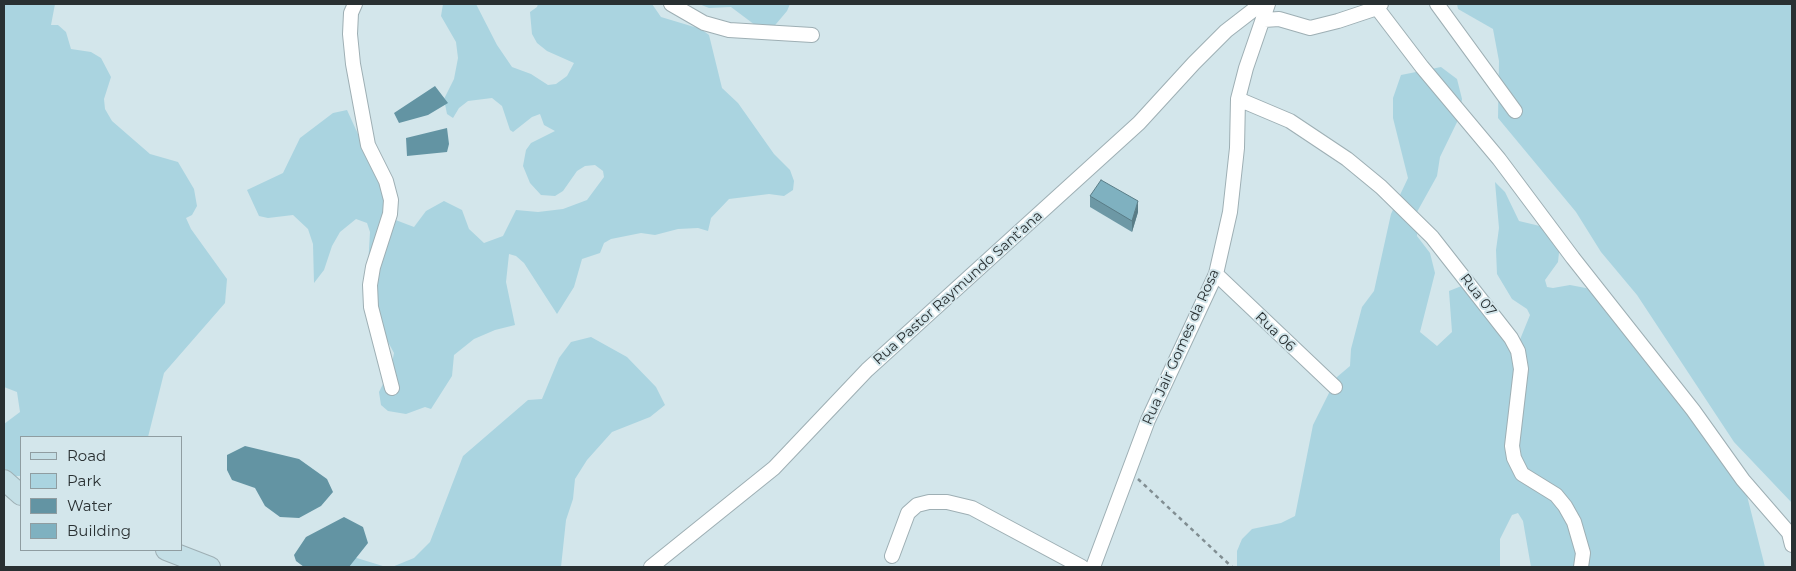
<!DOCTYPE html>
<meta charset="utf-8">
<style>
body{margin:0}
#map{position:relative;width:1796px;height:571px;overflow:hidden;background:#d3e6eb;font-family:Montserrat,sans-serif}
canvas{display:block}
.frame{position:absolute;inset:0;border:5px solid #293032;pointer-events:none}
.legend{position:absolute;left:20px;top:436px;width:162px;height:115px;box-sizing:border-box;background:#d3e6eb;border:1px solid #8f9da1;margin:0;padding:6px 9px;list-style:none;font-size:15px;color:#293032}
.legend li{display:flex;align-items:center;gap:10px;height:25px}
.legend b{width:25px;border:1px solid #8f9da1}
</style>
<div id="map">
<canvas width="1796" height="571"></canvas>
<div class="frame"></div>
<ul class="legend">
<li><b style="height:6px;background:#c4dfe6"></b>Road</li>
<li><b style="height:14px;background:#aad4e0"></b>Park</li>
<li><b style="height:14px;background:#6394a3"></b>Water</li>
<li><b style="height:14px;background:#7fb1c0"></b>Building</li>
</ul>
</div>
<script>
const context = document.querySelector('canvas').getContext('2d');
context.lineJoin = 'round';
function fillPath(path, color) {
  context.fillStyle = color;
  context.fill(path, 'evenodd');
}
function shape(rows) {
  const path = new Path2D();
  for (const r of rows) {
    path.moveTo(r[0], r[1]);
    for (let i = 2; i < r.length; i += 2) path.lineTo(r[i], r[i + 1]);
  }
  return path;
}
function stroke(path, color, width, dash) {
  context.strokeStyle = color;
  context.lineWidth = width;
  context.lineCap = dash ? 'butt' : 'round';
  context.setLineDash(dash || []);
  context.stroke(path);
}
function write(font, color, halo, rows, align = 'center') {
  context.font = font + ' Montserrat,sans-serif';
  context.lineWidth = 4;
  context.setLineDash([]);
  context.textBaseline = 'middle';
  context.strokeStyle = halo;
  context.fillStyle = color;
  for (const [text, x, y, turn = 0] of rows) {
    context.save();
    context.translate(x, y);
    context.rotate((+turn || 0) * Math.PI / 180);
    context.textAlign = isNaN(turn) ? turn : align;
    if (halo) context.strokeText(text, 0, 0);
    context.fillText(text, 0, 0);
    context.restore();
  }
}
fillPath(shape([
 [4,4,55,4,51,25,58,25,66,32,71,49,91,52,101,58,111,77,104,99,105,109,112,121,150,154,178,162,194,189,197,206,192,215,186,218,191,229,227,279,225,303,164,373,148,437,21,437,21,476,15,476,4,468,4,424,20,412,17,392,4,387],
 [443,4,476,4,497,45,512,67,531,74,548,85,556,84,567,76,574,63,547,51,537,43,532,34,530,12,537,7,538,4,652,4,661,17,701,29,709,35,722,88,738,103,774,154,790,170,794,181,793,190,784,196,769,194,729,199,711,218,708,231,698,228,678,229,655,235,641,233,611,239,604,243,600,253,582,259,574,287,557,314,524,263,516,256,509,254,506,282,515,325,495,330,474,339,454,355,452,376,431,409,425,407,406,414,388,411,381,405,379,392,391,368,394,353,375,318,368,267,370,232,367,223,356,219,340,232,332,246,324,270,314,283,313,244,308,229,293,215,268,218,259,216,247,190,283,173,300,138,333,113,347,110,378,178,384,200,393,219,414,227,426,211,444,201,462,210,469,229,484,243,503,236,516,210,538,212,563,209,587,200,604,177,603,171,595,165,585,166,577,171,563,191,555,196,541,195,530,183,523,166,526,150,531,143,555,131,544,125,540,114,532,117,513,132,510,130,502,106,492,98,468,101,459,108,453,118,447,114,444,99,454,79,458,58,456,42,441,16],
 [699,4,790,4,787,11,771,30,759,28,731,7,709,8],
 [1457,4,1792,4,1792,503,1734,442,1637,295,1601,252,1576,212,1498,118,1499,61,1493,29,1458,9],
 [1441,67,1457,79,1462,99,1459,118,1440,157,1437,176,1417,212,1417,236,1430,253,1435,273,1420,332,1437,346,1452,332,1449,291,1469,283,1519,342,1530,315,1527,309,1512,299,1497,274,1496,250,1499,228,1495,182,1505,192,1519,221,1544,227,1560,243,1558,262,1545,280,1547,287,1553,288,1570,285,1591,289,1742,476,1765,567,1531,567,1523,521,1518,513,1512,515,1500,539,1500,567,1237,567,1237,551,1242,539,1252,529,1281,523,1295,516,1313,425,1337,377,1350,366,1351,349,1362,307,1374,291,1391,214,1408,178,1393,118,1393,98,1401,75],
 [591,337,627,357,656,387,665,405,650,417,612,432,587,460,575,479,573,499,566,520,561,567,392,567,414,558,430,542,463,456,528,400,542,399,559,358,571,342],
 [347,555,386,567,338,567]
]), '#aad4e0');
fillPath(shape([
 [435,86,448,103,428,115,399,123,394,113],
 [447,128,449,144,447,152,407,156,406,138],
 [245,446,299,459,327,479,333,492,321,506,299,518,280,517,265,506,255,488,232,480,227,470,227,455],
 [344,517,363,527,368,543,349,567,304,567,296,561,294,555,306,537]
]), '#6394a3');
const street = shape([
 [355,4,351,13,350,34,353,64,368,145,386,181,391,200,390,214,373,267,370,285,371,307,392,388],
 [671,4,704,23,729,30,812,35],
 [1437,4,1515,111],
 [1377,8,1422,67,1499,159,1573,258,1693,410,1743,480,1789,533,1792,545],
 [1264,20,1279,19,1310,28,1338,21,1377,8,1381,4],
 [1238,99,1290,121,1347,159,1381,187,1432,237,1511,338,1518,351,1521,369,1512,446,1514,458,1522,474,1556,495,1565,506,1574,522,1583,553,1581,567],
 [1216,274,1335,387],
 [892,556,908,513,917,505,929,502,947,502,972,508,1082,567],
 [651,567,774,468,867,370,1139,123,1194,63,1226,31,1261,4],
 [1093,567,1148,420,1216,274,1230,212,1237,148,1238,99,1246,68,1268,4]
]);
const secondary = shape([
 [4,480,21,495],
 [166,550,210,567]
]);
stroke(street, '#9eafb4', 16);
stroke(secondary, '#9eafb4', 22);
stroke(shape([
 [1138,479,1232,567]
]), '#818e92', 2.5, [4, 4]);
stroke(street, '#fff', 14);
stroke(secondary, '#c4dfe6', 20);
fillPath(shape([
 [1090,196,1138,212,1132,232,1090,207]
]), '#6d98a5');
fillPath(shape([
 [1138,201,1138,212,1132,232,1132,221]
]), '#597c86');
const building = shape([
 [1101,180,1138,201,1132,221,1090,196,1101,180]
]);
fillPath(building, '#7fb1c0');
stroke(building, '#597c86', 1);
write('14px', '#293032', '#d3e6eb', [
 ["Rua Pastor Raymundo Sant’ana",958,288,-42],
 ["Rua 07",1478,295,52],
 ["Rua 06",1275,332,44],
 ["Rua Jair Gomes da Rosa",1181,347,-66]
]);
</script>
